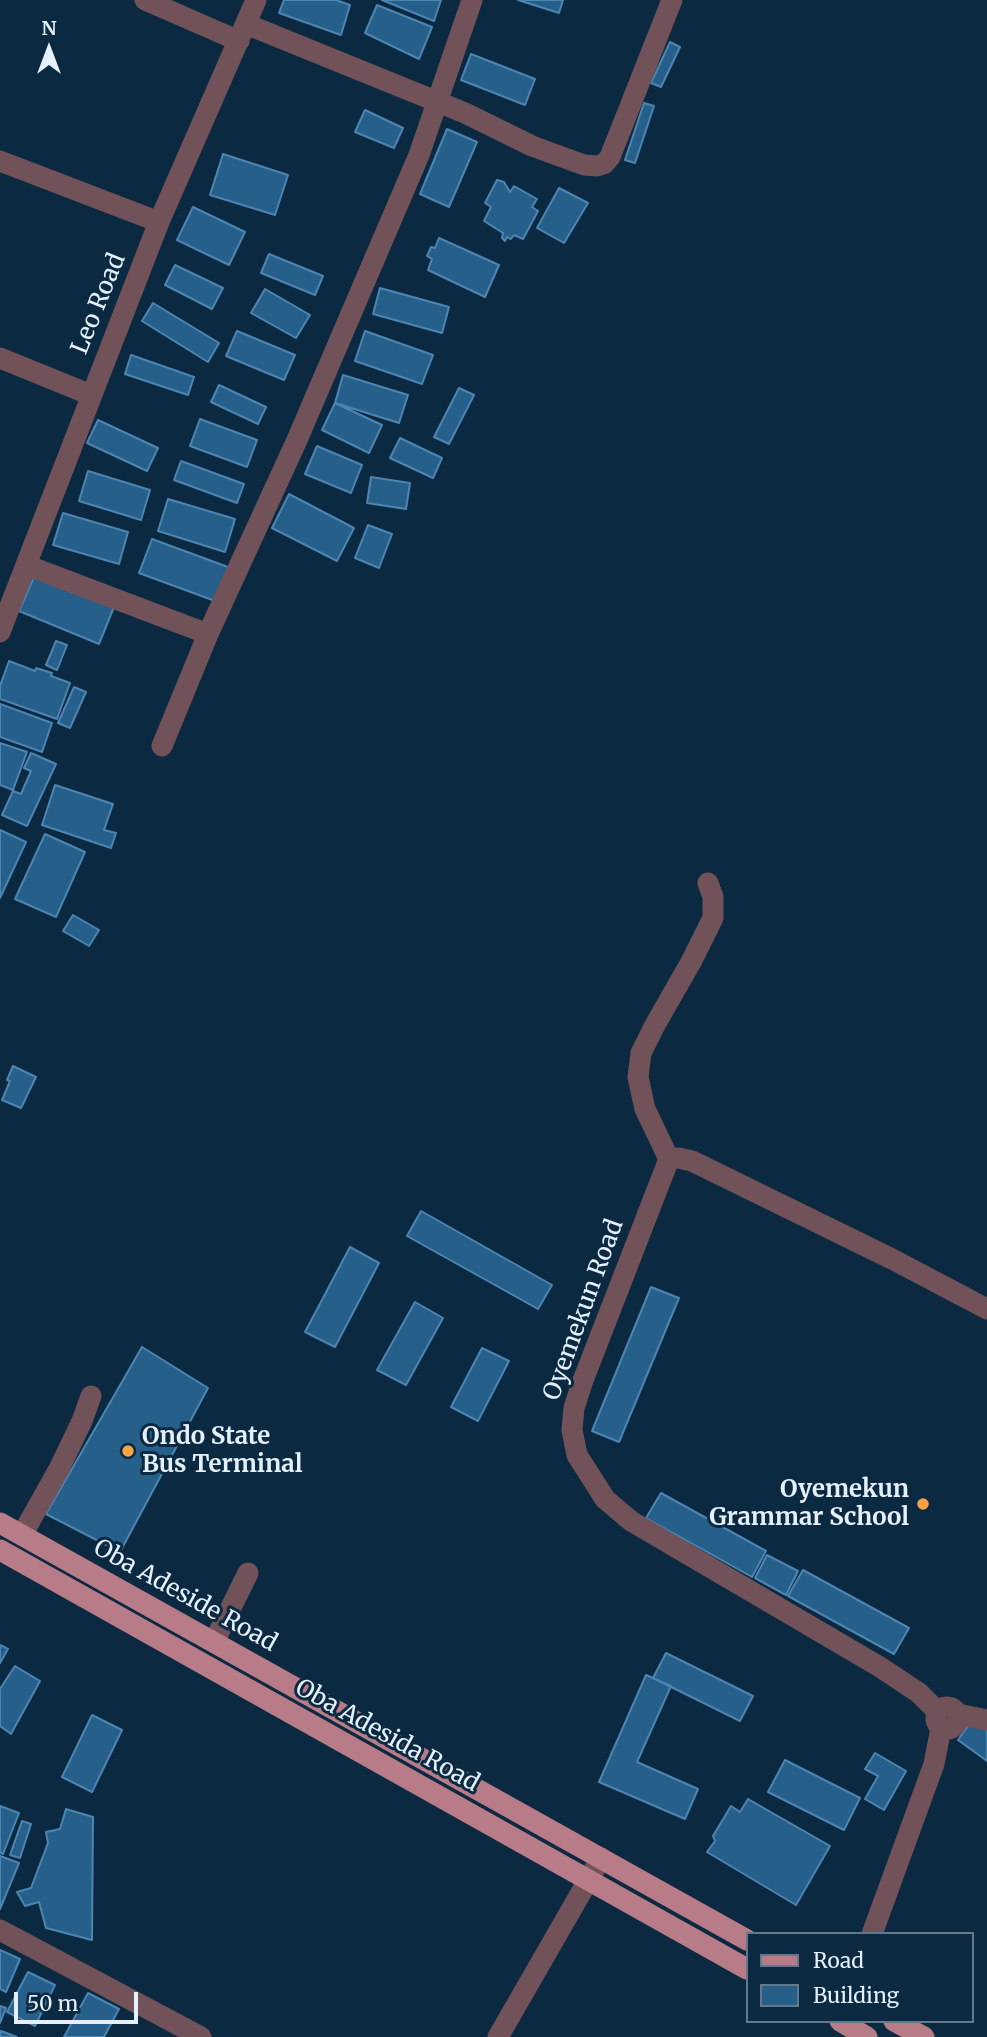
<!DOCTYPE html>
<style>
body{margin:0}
#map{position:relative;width:987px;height:2037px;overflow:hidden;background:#0b2940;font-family:Merriweather,serif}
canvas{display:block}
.legend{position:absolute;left:746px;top:1932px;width:228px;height:91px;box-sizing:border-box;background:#0b2940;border:2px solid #62798b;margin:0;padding:9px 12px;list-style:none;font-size:21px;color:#e5f0fb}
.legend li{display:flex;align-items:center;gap:14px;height:35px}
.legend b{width:35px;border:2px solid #62798b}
.north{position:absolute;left:14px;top:14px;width:70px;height:70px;-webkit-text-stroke:5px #0b2940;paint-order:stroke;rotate:0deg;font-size:19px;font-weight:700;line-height:28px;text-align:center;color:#e5f0fb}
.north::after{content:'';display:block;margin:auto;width:24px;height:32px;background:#e5f0fb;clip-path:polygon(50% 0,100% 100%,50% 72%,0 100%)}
.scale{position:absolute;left:14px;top:1992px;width:124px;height:32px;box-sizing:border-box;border:4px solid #e5f0fb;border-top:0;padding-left:9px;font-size:21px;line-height:24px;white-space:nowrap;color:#e5f0fb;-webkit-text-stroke:5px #0b2940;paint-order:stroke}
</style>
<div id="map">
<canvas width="987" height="2037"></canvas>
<ul class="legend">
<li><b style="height:9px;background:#b87b88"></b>Road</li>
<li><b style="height:19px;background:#275f8b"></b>Building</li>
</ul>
<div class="north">N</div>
<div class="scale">50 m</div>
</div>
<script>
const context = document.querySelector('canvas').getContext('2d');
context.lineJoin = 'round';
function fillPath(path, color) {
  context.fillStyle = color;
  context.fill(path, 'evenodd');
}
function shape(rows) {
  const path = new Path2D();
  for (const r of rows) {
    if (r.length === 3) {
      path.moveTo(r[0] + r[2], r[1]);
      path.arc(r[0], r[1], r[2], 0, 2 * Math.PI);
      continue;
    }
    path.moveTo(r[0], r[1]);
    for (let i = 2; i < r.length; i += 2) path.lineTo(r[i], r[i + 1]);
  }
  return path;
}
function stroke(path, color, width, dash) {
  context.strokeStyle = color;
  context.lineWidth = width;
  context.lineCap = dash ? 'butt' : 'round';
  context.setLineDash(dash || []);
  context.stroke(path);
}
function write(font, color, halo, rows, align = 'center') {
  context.font = font + ' Merriweather,serif';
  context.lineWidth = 6;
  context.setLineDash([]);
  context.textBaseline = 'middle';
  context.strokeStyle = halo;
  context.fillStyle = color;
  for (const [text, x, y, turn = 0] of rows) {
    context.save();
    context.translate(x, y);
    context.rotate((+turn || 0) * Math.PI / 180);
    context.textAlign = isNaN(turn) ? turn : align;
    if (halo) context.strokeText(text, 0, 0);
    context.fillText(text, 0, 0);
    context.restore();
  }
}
const building = shape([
 [284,0,336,0,350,5,341,35,279,13,284,0],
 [382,0,441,0,434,21,382,0],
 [518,0,563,0,559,13,518,0],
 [377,5,432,27,419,59,365,33,377,5],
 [670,42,680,47,661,87,651,83,670,42],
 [471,54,535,79,525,105,461,80,471,54],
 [644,103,654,106,635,163,625,160,644,103],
 [365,110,403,128,394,148,355,132,365,110],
 [447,129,477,142,449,207,420,194,447,129],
 [223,154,288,175,275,215,210,195,223,154],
 [497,180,504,182,510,192,514,186,537,199,532,207,538,211,523,239,514,235,511,239,507,237,505,241,502,238,503,233,484,221,491,207,485,203,497,180],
 [559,188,588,203,564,243,537,228,559,188],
 [193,207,245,232,229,265,177,240,193,207],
 [439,238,499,265,485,297,428,270,432,259,427,256,431,247,435,248,439,238],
 [269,254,323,276,315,295,261,273,269,254],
 [175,265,223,288,212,309,165,285,175,265],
 [380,288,449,307,442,333,373,314,380,288],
 [265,289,310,315,296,338,251,313,265,289],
 [153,303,219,343,208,362,142,321,153,303],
 [237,331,295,355,284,380,226,356,237,331],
 [365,331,433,355,422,384,355,361,365,331],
 [131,355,194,377,188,395,125,374,131,355],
 [343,375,408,395,399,423,335,403,343,375],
 [219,385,266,407,258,424,211,402,219,385],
 [459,388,474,395,449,444,434,437,459,388],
 [335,403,382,425,369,453,322,430,335,403],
 [200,419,257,440,247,467,190,446,200,419],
 [98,420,158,448,147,471,87,443,98,420],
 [400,438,442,458,433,478,390,458,400,438],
 [317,446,362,465,351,493,305,474,317,446],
 [181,461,244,484,237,503,174,480,181,461],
 [88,471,150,490,141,520,79,501,88,471],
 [371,477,410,483,406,509,367,503,371,477],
 [289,494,354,528,337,561,272,528,289,494],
 [168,499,235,519,225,552,158,531,168,499],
 [63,513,128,532,119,564,53,545,63,513],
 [368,525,392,534,379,568,355,558,368,525],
 [152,539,228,567,215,601,139,573,152,539],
 [37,570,116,602,99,644,19,611,37,570],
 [56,641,67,645,57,670,46,665,56,641],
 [9,661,35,671,36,668,52,673,51,676,70,683,57,719,0,699,0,686,9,661],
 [74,687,86,692,70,728,58,723,74,687],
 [0,704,52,723,42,752,0,737,0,704],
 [0,743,27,752,13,790,0,785,0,743],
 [31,753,56,764,27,826,2,815,13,791,21,794,31,771,24,768,31,753],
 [55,785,113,804,104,830,116,833,111,848,42,825,55,785],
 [0,830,26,842,0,898,0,830],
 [45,834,85,852,56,917,15,899,45,834],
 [73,915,99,930,89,946,63,931,73,915],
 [13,1066,36,1077,21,1108,2,1100,10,1081,7,1080,13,1066],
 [421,1211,552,1285,538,1309,407,1236,421,1211],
 [350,1247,379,1263,335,1347,305,1332,350,1247],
 [651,1287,679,1298,619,1442,592,1431,651,1287],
 [415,1302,443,1318,406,1385,377,1370,415,1302],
 [142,1347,208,1388,120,1552,46,1514,142,1347],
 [482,1348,509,1361,478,1421,451,1407,482,1348],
 [661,1493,766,1551,752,1577,646,1518,661,1493],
 [767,1555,798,1571,786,1595,755,1578,767,1555],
 [803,1570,909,1628,894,1654,788,1596,803,1570],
 [0,1645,8,1649,0,1663,0,1645],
 [666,1653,753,1696,740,1721,653,1678,666,1653],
 [15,1666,40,1681,11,1734,0,1726,0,1689,15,1666],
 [646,1675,671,1686,637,1762,698,1789,685,1819,599,1782,646,1675],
 [92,1715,122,1730,92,1792,62,1777,92,1715],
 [973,1719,987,1729,987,1761,958,1740,973,1719],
 [875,1753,906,1771,884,1810,865,1799,878,1776,865,1769,875,1753],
 [785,1760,860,1798,844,1830,768,1792,785,1760],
 [748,1799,830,1846,796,1905,707,1852,715,1841,713,1836,731,1806,740,1812,748,1799],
 [0,1806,19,1813,3,1854,0,1853,0,1806],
 [66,1809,93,1817,92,1940,46,1928,39,1902,25,1906,17,1892,31,1888,48,1843,46,1832,60,1829,66,1809],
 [22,1821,31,1824,20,1858,10,1855,22,1821],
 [0,1856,19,1863,0,1909,0,1856],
 [0,1950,20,1959,6,1992,0,1989,0,1950],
 [28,1972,55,1985,35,2026,7,2012,28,1972],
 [88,1993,119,2009,104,2037,64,2037,88,1993],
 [0,2006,6,2008,0,2023,0,2006],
 [1,2031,17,2037,0,2037,1,2031]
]);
fillPath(building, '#275f8b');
stroke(building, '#4d85b2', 2);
stroke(shape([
 [145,0,239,41],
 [246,24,465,113,532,146,584,165,597,166,604,164,610,157,672,0],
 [0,161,159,222],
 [0,358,91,395],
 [26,565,208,634],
 [0,632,159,222,256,0],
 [162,746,208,634,297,440,419,155,472,0],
 [669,1159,582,1383,574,1408,572,1430,577,1455,605,1499,631,1521,880,1667,919,1693,938,1712],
 [669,1159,679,1158,692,1161,892,1259,987,1309],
 [669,1159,645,1109,638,1077,641,1053,655,1025,691,962,713,918,713,897,708,883],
 [22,1535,59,1469,82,1421,91,1396],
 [214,1642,248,1573],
 [947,1718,11],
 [958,1714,987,1720],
 [0,1930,201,2037],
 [872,1934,934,1764,941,1728],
 [498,2037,601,1858]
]), '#705258', 21);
stroke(shape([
 [0,1523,747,1940],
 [0,1550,747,1969],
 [840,2021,867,2037],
 [894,2021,924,2037]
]), '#b87b88', 21);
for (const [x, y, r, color] of [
 [128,1451,7,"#f6a247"],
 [923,1504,7,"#f6a247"]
]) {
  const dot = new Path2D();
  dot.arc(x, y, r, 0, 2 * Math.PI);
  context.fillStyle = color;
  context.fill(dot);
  stroke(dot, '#0b2940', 2.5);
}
write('24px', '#e5f0fb', '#0b2940', [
 ["Leo Road",99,304,-68],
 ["Oyemekun Road",584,1310,-70],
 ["Oba Adeside Road",185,1596,29],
 ["Oba Adesida Road",387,1736,29]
]);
write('bold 24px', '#e5f0fb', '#0b2940', [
 ["Ondo State",142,1437],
 ["Bus Terminal",142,1465],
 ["Oyemekun",909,1490,"right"],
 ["Grammar School",909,1518,"right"]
], 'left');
</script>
